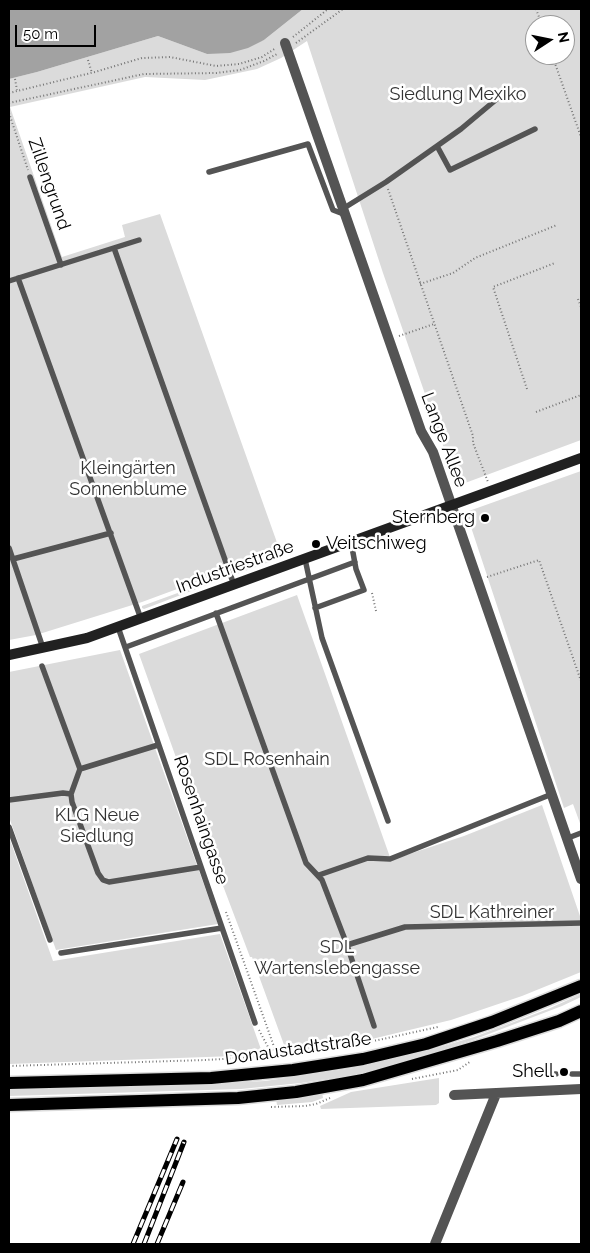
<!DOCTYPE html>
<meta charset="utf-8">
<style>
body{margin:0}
#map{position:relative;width:590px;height:1253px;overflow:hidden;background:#fff;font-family:Raleway,sans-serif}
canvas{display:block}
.frame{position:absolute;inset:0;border:10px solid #000;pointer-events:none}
.north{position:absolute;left:525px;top:15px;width:50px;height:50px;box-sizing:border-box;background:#fff;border:1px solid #999;border-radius:50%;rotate:79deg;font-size:14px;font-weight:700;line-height:20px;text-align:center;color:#000}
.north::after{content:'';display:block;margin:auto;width:18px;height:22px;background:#000;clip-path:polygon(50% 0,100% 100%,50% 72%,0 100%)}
.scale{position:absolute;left:15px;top:25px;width:81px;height:22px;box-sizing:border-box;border:2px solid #000;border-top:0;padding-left:6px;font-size:15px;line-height:18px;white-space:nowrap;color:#000;-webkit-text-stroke:4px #fff;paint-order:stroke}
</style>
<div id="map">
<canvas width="590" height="1253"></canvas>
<div class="frame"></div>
<div class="north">N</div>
<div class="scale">50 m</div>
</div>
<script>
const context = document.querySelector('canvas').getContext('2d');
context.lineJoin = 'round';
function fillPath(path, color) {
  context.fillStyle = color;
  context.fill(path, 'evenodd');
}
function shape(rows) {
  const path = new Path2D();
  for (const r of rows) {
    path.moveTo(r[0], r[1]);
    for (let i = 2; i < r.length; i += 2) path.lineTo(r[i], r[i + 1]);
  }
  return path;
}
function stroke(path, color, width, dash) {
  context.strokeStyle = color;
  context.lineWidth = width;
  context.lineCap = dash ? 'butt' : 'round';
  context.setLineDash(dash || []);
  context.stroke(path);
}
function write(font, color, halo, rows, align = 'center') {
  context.font = font + ' Raleway,sans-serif';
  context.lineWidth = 5;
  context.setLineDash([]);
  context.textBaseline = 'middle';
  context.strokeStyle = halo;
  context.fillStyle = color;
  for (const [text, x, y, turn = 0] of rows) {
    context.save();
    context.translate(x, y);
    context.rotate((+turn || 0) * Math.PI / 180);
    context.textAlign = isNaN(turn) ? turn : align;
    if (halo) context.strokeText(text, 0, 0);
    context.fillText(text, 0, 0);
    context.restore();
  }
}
fillPath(shape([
 [303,9,581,9,581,440,457,486,383,273,307,41,281,58,257,69,205,80,145,77,10,107,62,257,125,237,122,225,160,214,280,551,142,602,36,635,9,640,9,79,37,72,158,36,207,54,264,40],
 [535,25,565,25,565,55,535,55],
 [581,471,581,826,573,804,564,808,466,512],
 [282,554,283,557,234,575,233,572],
 [227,575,228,577,144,609,142,608,142,606],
 [297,595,391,860,464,836,542,805,581,919,581,972,522,996,451,1020,351,1044,287,1053,252,957,250,957,203,833,139,654],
 [120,650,218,924,56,950,9,817,9,672],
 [9,837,53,961,220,934,263,1055,9,1064],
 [581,994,581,997,562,1006,473,1040,399,1064,353,1075,301,1083,241,1089,9,1096,9,1090,176,1085,265,1081,353,1068,426,1051,474,1037,548,1009],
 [439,1078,439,1103,436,1105,321,1109,320,1106,351,1092],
 [322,1092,323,1098,312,1102,277,1105,276,1099]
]), '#dbdbdb');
fillPath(shape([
 [9,9,303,9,264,40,248,48,230,53,207,54,158,36,37,72,9,79]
]), '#a2a2a2');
const primary = shape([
 [9,1083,211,1078,293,1070,363,1059,426,1044,492,1022,581,986],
 [9,1105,238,1098,296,1092,363,1080,497,1041,559,1021,581,1011]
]);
stroke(primary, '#dbdbdb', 15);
stroke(shape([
 [536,9,542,25],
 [293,37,328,9],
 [296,43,343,9],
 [552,55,581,137],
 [88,60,92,73],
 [15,79,17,90],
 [9,93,95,72,142,58,170,57,216,66,239,64,262,57,276,48],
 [9,103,144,74,216,73,240,70,264,61,277,54],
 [9,113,28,170],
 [388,189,473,436,473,443,488,482],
 [420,284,453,273,475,258,557,225],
 [578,299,581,307],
 [399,336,434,324],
 [527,389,493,287,555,263],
 [536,412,581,395],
 [487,577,539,560,581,681],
 [372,593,376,611],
 [226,912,277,1055],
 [259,1030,268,1047,276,1052],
 [9,1066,206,1060,286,1055,328,1050,378,1040,438,1027],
 [412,1079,458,1070,471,1061],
 [271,1107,305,1106,316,1104,330,1098]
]), '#767676', 2, [1, 2.5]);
stroke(shape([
 [437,146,461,129,504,93],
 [209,172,308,144,333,210,346,215],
 [30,177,61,265],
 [344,208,386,182,437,146,450,170,535,129],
 [114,248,234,585],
 [18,278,141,619],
 [9,281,139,240],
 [9,548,43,648],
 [13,559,111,533],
 [305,559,322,638,388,821],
 [315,608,364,590,356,569,351,542],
 [216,613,306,863,322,880,347,945,374,1026],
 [118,627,255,1023],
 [126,647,355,562],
 [42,666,80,769,71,794,72,802,98,873,103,880,109,882,201,867],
 [80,769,158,745],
 [9,800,63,793,71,794],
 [9,827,50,940],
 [568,838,581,833],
 [319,875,368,858,390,859,552,794],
 [347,945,405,927,581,923],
 [61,953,222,928],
 [545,1074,556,1074],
 [572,1074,581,1074]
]), '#545454', 5.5);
stroke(shape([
 [285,43,421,431,433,452,581,879],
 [454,1095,581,1089],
 [435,1244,496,1094]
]), '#545454', 10);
stroke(shape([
 [9,655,87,638,581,458]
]), '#212121', 10);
stroke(primary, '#000', 12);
const rail = shape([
 [133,1244,177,1139],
 [144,1244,184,1142],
 [157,1244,183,1182]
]);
stroke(rail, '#000', 5);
stroke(rail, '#fff', 3, [9]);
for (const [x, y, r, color] of [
 [485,518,5,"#000"],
 [316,544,5,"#000"],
 [564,1072,5,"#000"]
]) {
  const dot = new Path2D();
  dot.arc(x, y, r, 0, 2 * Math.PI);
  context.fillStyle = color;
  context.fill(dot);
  stroke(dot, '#fff', 2);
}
write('18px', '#323232', '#fff', [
 ["Siedlung Mexiko",458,95],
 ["Kleingärten",128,469],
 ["Sonnenblume",128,490],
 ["SDL Rosenhain",267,760],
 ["KLG Neue",97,816],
 ["Siedlung",97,837],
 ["SDL Kathreiner",492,913],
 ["SDL",337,948],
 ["Wartenslebengasse",337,969]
]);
write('18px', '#000', '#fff', [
 ["Zillengrund",49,184,71],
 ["Lange Allee",444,440,69],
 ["Industriestraße",235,567,-20],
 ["Rosenhaingasse",201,820,71],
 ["Donaustadtstraße",298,1049,-8]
]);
write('18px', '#000', '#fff', [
 ["Sternberg",475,518],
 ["Veitschiweg",326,544,"left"],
 ["Shell",554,1072]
], 'right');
</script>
